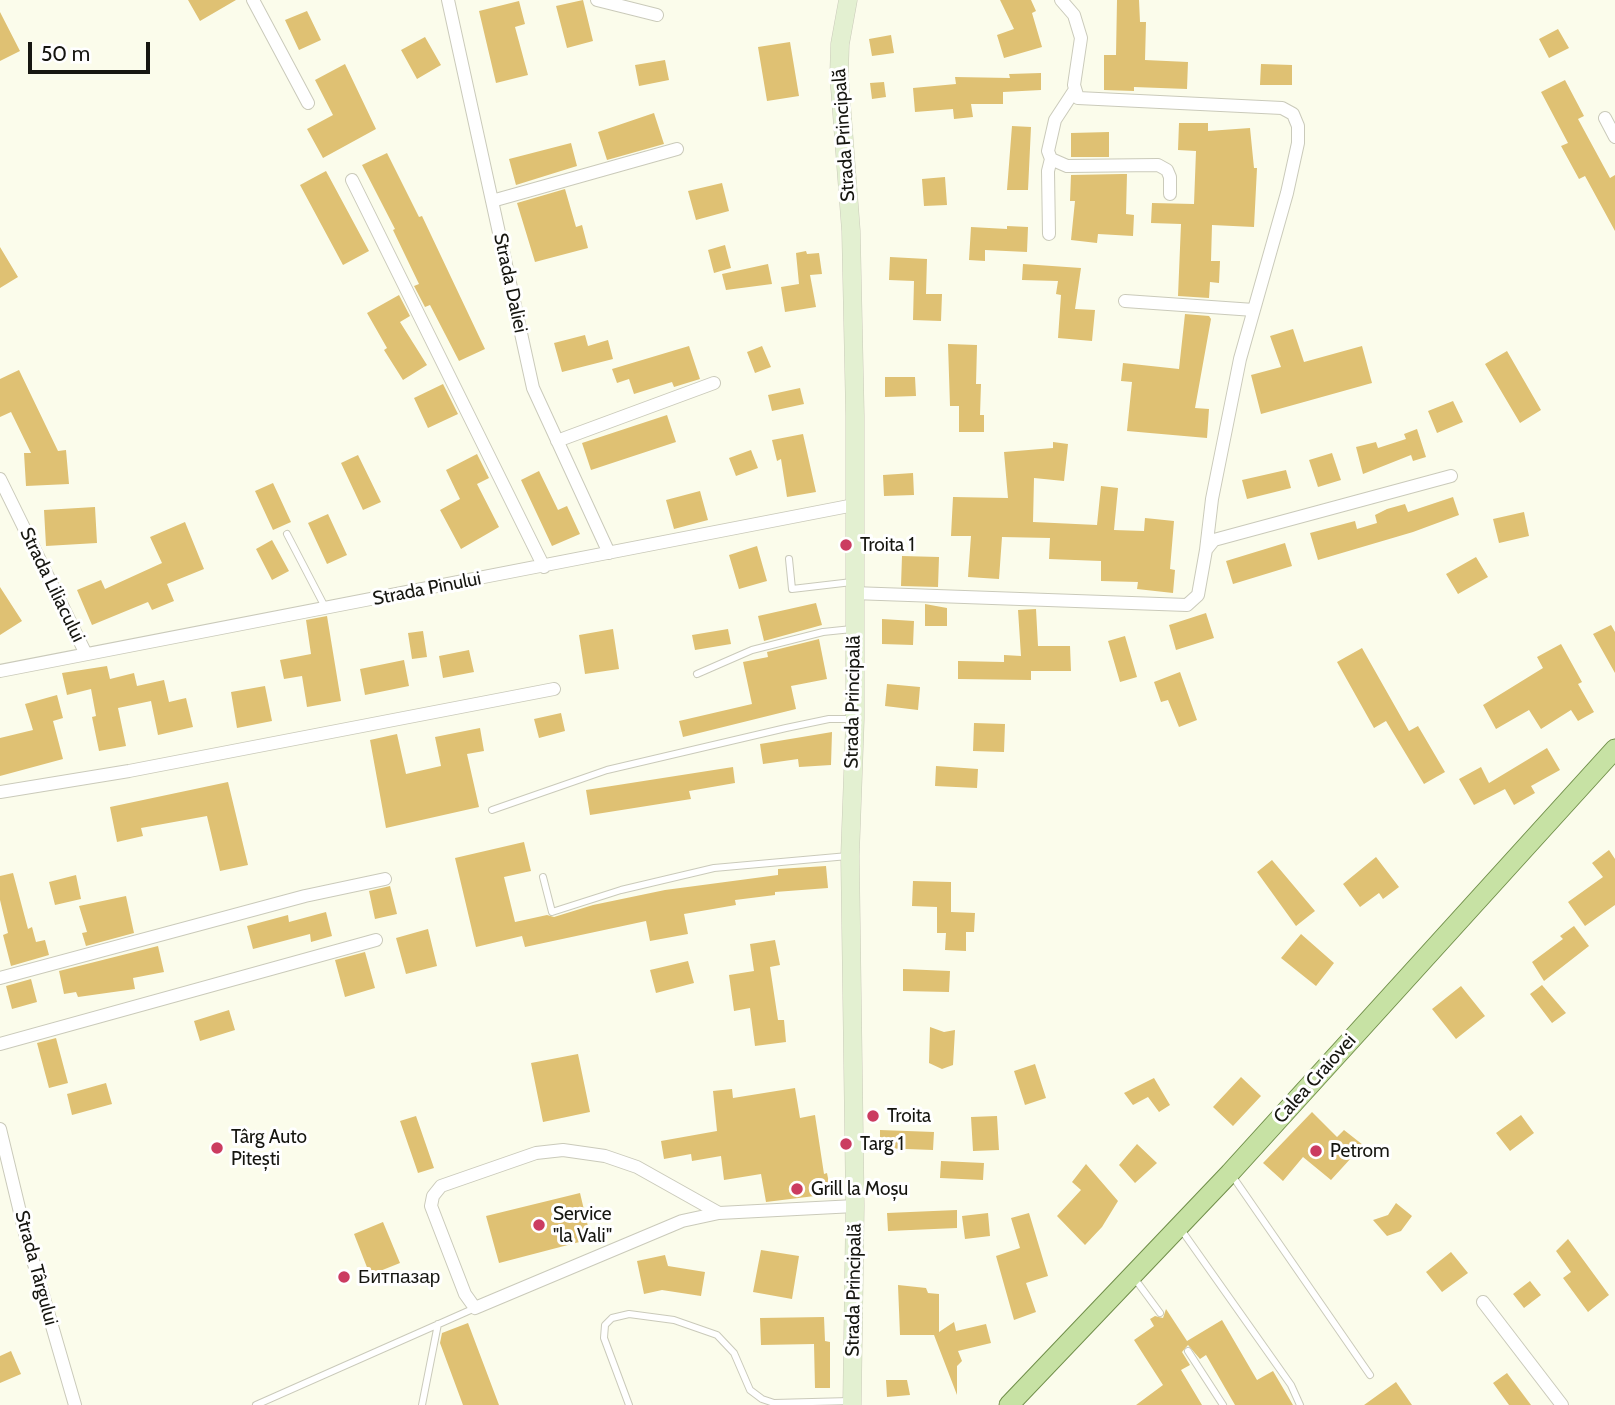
<!DOCTYPE html>
<meta charset="utf-8">
<style>
body{margin:0}
#map{position:relative;width:1615px;height:1405px;overflow:hidden;background:#fbfceb;font-family:Cabin,sans-serif}
canvas{display:block}
.scale{position:absolute;left:28px;top:42px;width:122px;height:32px;box-sizing:border-box;border:4px solid #161610;border-top:0;padding-left:9px;font-size:21px;line-height:24px;white-space:nowrap;color:#161610;-webkit-text-stroke:5px #fff;paint-order:stroke}
</style>
<div id="map">
<canvas width="1615" height="1405"></canvas>
<div class="scale">50 m</div>
</div>
<script>
const context = document.querySelector('canvas').getContext('2d');
context.lineJoin = 'round';
function fillPath(path, color) {
  context.fillStyle = color;
  context.fill(path, 'evenodd');
}
function shape(rows) {
  const path = new Path2D();
  for (const r of rows) {
    path.moveTo(r[0], r[1]);
    for (let i = 2; i < r.length; i += 2) path.lineTo(r[i], r[i + 1]);
  }
  return path;
}
function stroke(path, color, width, dash) {
  context.strokeStyle = color;
  context.lineWidth = width;
  context.lineCap = dash ? 'butt' : 'round';
  context.setLineDash(dash || []);
  context.stroke(path);
}
function write(font, color, halo, rows, align = 'center') {
  context.font = font + ' Cabin,sans-serif';
  context.lineWidth = 6;
  context.setLineDash([]);
  context.textBaseline = 'middle';
  context.strokeStyle = halo;
  context.fillStyle = color;
  for (const [text, x, y, turn = 0] of rows) {
    context.save();
    context.translate(x, y);
    context.rotate((+turn || 0) * Math.PI / 180);
    context.textAlign = isNaN(turn) ? turn : align;
    if (halo) context.strokeText(text, 0, 0);
    context.fillText(text, 0, 0);
    context.restore();
  }
}
fillPath(shape([
 [188,0,236,0,200,21],
 [583,0,593,41,567,48,556,6],
 [1000,0,1031,0,1036,11,1032,13,1042,47,1004,58,997,35,1014,29],
 [1117,0,1139,0,1140,22,1146,22,1145,60,1188,62,1187,89,1134,87,1134,91,1104,90,1104,55,1116,55],
 [519,1,525,24,515,27,528,75,496,83,479,11],
 [307,11,321,40,299,50,285,20],
 [0,12,20,51,0,61],
 [1558,29,1569,48,1549,58,1539,39],
 [891,35,894,53,872,56,869,39],
 [425,37,441,65,417,79,401,50],
 [790,42,799,96,767,101,758,47],
 [665,60,669,80,639,86,635,65],
 [345,64,376,129,323,158,307,129,333,115,315,80],
 [1261,64,1292,65,1292,85,1260,85],
 [1041,73,1041,90,1003,92,1003,104,971,104,973,117,954,119,953,109,915,112,913,88,956,84,955,77,1010,78,1009,74],
 [1565,80,1584,116,1578,119,1610,178,1615,175,1615,231,1585,176,1579,179,1561,146,1568,143,1541,92],
 [884,82,886,97,872,99,870,83],
 [654,113,664,144,607,160,598,132],
 [1179,123,1208,123,1208,131,1250,128,1254,168,1257,168,1254,227,1212,225,1211,261,1220,261,1219,283,1210,282,1209,298,1178,296,1181,224,1151,223,1152,203,1194,204,1196,151,1178,150],
 [1012,126,1031,127,1028,190,1007,190],
 [1109,132,1109,157,1071,157,1071,133],
 [571,143,577,166,516,185,509,159],
 [387,153,419,217,422,216,485,349,459,361,430,305,425,307,414,286,419,284,393,230,395,229,362,165],
 [326,171,369,251,343,265,300,185],
 [1122,174,1127,174,1126,214,1134,215,1133,236,1098,234,1097,243,1071,240,1075,201,1070,201,1071,175],
 [945,177,947,205,924,206,922,179],
 [722,183,729,211,696,220,688,191],
 [565,189,576,227,582,225,588,248,535,262,517,203],
 [1007,226,1028,227,1027,252,985,250,985,261,969,260,971,227,1007,229],
 [725,245,731,268,714,273,708,250],
 [0,247,18,277,0,288],
 [806,251,807,254,819,253,822,274,810,275,816,307,785,312,781,287,799,284,796,253],
 [890,257,927,259,926,294,942,294,941,321,913,320,914,281,889,280],
 [768,264,772,284,726,290,722,274],
 [1023,264,1081,268,1075,309,1095,310,1092,341,1058,338,1061,295,1056,294,1058,281,1022,280],
 [399,295,410,316,400,322,427,365,403,380,384,350,387,348,367,313],
 [1185,314,1209,316,1211,319,1195,408,1209,409,1207,438,1127,431,1132,382,1121,381,1123,363,1179,369],
 [1293,329,1304,362,1362,346,1372,383,1261,414,1251,375,1281,367,1270,336],
 [585,335,588,346,608,340,613,359,562,372,554,343],
 [948,344,977,345,976,384,981,384,980,415,984,415,984,432,959,432,959,406,950,406],
 [689,346,700,379,674,387,672,382,634,394,629,379,617,383,612,369],
 [762,346,771,367,755,373,747,352],
 [1507,351,1541,410,1520,423,1485,364],
 [19,370,58,451,66,450,69,484,26,486,24,453,31,453,11,412,0,417,0,379],
 [885,377,915,377,916,396,885,397],
 [443,384,458,414,428,428,414,398],
 [800,388,804,404,772,411,768,395],
 [1453,401,1463,422,1437,433,1428,411],
 [667,415,676,442,591,470,582,443],
 [1417,429,1426,457,1413,461,1411,455,1363,474,1356,447,1376,442,1378,448,1406,439,1404,434],
 [803,434,816,492,787,497,781,459,777,461,772,440],
 [1053,442,1068,444,1064,481,1034,478,1033,522,1097,525,1101,486,1118,488,1114,530,1144,531,1145,518,1174,521,1170,569,1175,570,1173,593,1137,589,1138,582,1101,581,1101,561,1049,559,1050,538,1002,537,999,579,968,577,971,536,951,536,953,497,1008,498,1004,452,1053,448],
 [751,450,758,468,736,476,729,458],
 [1332,453,1341,480,1318,487,1309,460],
 [477,454,489,478,477,484,499,527,461,549,440,510,460,499,446,470],
 [358,455,381,502,363,510,341,463],
 [1286,470,1291,488,1247,499,1242,480],
 [539,471,558,510,567,506,580,534,552,546,521,480],
 [913,473,914,495,884,496,883,475],
 [273,483,291,522,273,530,255,491],
 [700,491,708,520,674,529,666,500],
 [1453,497,1459,515,1413,532,1318,560,1310,533,1355,521,1357,529,1377,523,1375,515,1387,509,1405,504,1408,512],
 [95,507,97,543,46,546,44,510],
 [1524,512,1529,536,1499,543,1493,519],
 [328,514,347,555,327,564,308,523],
 [185,522,204,569,167,584,174,601,152,610,148,602,92,625,77,590,101,580,105,589,162,563,150,537],
 [272,540,289,571,272,580,256,549],
 [1285,543,1292,566,1233,584,1226,561],
 [757,546,767,581,739,589,729,555],
 [902,556,939,557,938,587,901,586],
 [1476,557,1488,577,1458,594,1446,574],
 [0,587,22,621,0,635],
 [816,603,822,625,764,641,758,616],
 [925,604,947,608,947,626,925,626],
 [1036,609,1038,646,1070,646,1071,671,1031,671,1031,680,958,679,958,661,1004,662,1004,655,1021,656,1018,610],
 [1206,613,1214,638,1176,650,1169,625],
 [327,616,341,701,307,707,302,676,284,679,280,660,311,654,306,620],
 [882,619,914,621,913,645,882,644],
 [1611,625,1615,632,1615,673,1593,634],
 [613,629,619,669,585,674,579,635],
 [728,629,731,644,695,650,692,635],
 [423,631,427,657,412,659,408,633],
 [1125,636,1137,677,1120,682,1108,641],
 [819,639,827,679,791,686,796,709,683,737,679,721,752,704,743,662,768,657,767,652],
 [1561,644,1582,682,1578,684,1594,712,1578,721,1571,710,1541,729,1529,710,1496,729,1483,705,1543,668,1537,657],
 [1362,648,1409,731,1418,726,1445,772,1424,784,1386,721,1374,728,1337,662],
 [469,650,474,672,443,678,439,656],
 [404,660,409,686,365,695,360,669],
 [107,666,110,679,134,673,137,686,164,680,169,702,186,698,193,727,158,735,151,701,118,708,126,746,99,751,92,717,96,716,91,689,67,695,62,673],
 [1180,672,1197,720,1179,727,1168,700,1161,702,1154,682],
 [887,684,920,687,918,710,885,706],
 [265,686,272,721,237,728,231,692],
 [57,695,63,718,53,721,63,759,0,776,0,738,33,730,25,704],
 [561,713,565,731,539,738,534,719],
 [974,723,1005,724,1004,752,973,751],
 [480,728,484,751,467,754,479,807,386,828,370,740,397,734,406,774,441,766,435,737],
 [832,732,831,765,799,767,798,759,763,764,760,744],
 [1547,748,1560,770,1531,786,1535,793,1514,805,1505,789,1474,805,1459,779,1481,767,1489,783],
 [936,766,978,769,977,788,935,786],
 [733,767,735,783,689,791,691,799,590,815,586,790],
 [228,782,248,865,220,871,207,816,141,828,143,836,117,842,110,807],
 [524,842,531,871,504,877,515,922,547,915,554,917,593,905,665,890,778,875,778,869,826,866,828,888,775,892,775,895,735,900,736,905,684,914,688,934,650,941,646,921,525,947,522,936,476,947,455,858],
 [1609,850,1615,859,1615,905,1585,926,1568,902,1603,877,1592,863],
 [1376,857,1399,887,1383,899,1379,893,1360,907,1343,884],
 [1272,860,1315,911,1296,926,1257,872],
 [13,873,28,929,32,927,36,942,45,940,49,955,11,966,3,935,8,933,0,900,0,876],
 [76,875,81,899,55,905,49,882],
 [913,881,951,882,951,912,975,913,974,932,966,932,966,951,945,950,946,933,937,933,937,907,912,906],
 [390,886,397,914,375,919,369,891],
 [126,896,134,933,86,946,82,933,87,932,79,906],
 [326,912,332,936,311,942,310,934,253,949,247,926,288,915,289,922],
 [1574,926,1589,946,1544,981,1532,962,1563,939,1560,936],
 [428,929,437,966,406,974,396,938],
 [1301,934,1334,963,1316,986,1281,958],
 [775,940,780,965,770,967,778,1020,784,1020,786,1042,755,1046,750,1008,734,1011,729,975,754,971,750,944],
 [158,946,164,972,133,978,135,989,78,997,76,992,64,994,59,971],
 [365,952,375,988,345,997,335,960],
 [688,961,694,983,656,993,650,970],
 [903,969,950,971,949,992,903,991],
 [31,979,37,1002,12,1009,6,986],
 [1542,985,1566,1013,1552,1023,1530,994],
 [1461,986,1485,1016,1456,1039,1432,1009],
 [229,1010,235,1030,200,1041,194,1021],
 [930,1027,944,1032,955,1030,953,1065,942,1069,929,1063],
 [56,1038,68,1083,49,1088,37,1043],
 [578,1054,590,1112,543,1122,531,1063],
 [1035,1064,1046,1098,1025,1105,1014,1071],
 [1241,1077,1261,1096,1233,1126,1213,1107],
 [1154,1078,1170,1105,1159,1112,1148,1097,1133,1105,1124,1093],
 [106,1083,112,1104,72,1115,67,1094],
 [795,1088,800,1118,815,1115,824,1174,827,1173,831,1194,766,1202,761,1174,724,1180,721,1156,692,1161,691,1154,664,1159,661,1141,717,1131,713,1091,732,1089,733,1098],
 [1312,1112,1337,1137,1344,1130,1363,1145,1331,1180,1303,1157,1283,1181,1263,1163],
 [1521,1115,1534,1133,1510,1151,1496,1133],
 [416,1116,434,1168,418,1173,400,1121],
 [997,1116,999,1150,973,1151,971,1117],
 [880,1130,934,1132,933,1150,880,1148],
 [1137,1144,1157,1163,1135,1183,1119,1165],
 [941,1161,984,1163,983,1180,940,1178],
 [1086,1164,1118,1201,1102,1227,1085,1245,1057,1216,1081,1190,1072,1182],
 [580,1193,591,1239,499,1263,486,1216],
 [1396,1203,1412,1216,1401,1231,1387,1236,1373,1220,1388,1215],
 [957,1210,957,1228,888,1231,887,1213],
 [988,1213,990,1236,965,1239,962,1216],
 [1029,1213,1048,1276,1026,1283,1036,1312,1014,1320,996,1256,1020,1248,1011,1218],
 [383,1222,400,1263,370,1275,354,1234],
 [1568,1239,1609,1295,1588,1312,1563,1278,1571,1272,1556,1251],
 [761,1250,799,1256,792,1299,753,1292],
 [1451,1252,1468,1273,1442,1292,1426,1272],
 [665,1255,668,1266,705,1272,701,1296,662,1290,644,1294,637,1261],
 [1530,1281,1541,1295,1524,1308,1513,1294],
 [898,1285,926,1288,928,1293,939,1294,939,1332,954,1322,956,1331,986,1324,991,1343,958,1351,962,1361,957,1366,957,1395,934,1335,900,1335],
 [1166,1309,1187,1341,1222,1320,1257,1380,1273,1371,1293,1405,1235,1405,1206,1355,1200,1359,1188,1345,1182,1352,1190,1365,1181,1370,1202,1405,1136,1405,1163,1385,1134,1340,1154,1326,1150,1319,1155,1316,1163,1318],
 [824,1317,825,1341,830,1342,830,1388,815,1388,814,1344,761,1345,760,1318],
 [468,1323,499,1405,463,1405,440,1343,442,1333],
 [11,1351,21,1374,0,1383,0,1356],
 [1507,1373,1531,1405,1509,1405,1493,1383],
 [886,1380,907,1380,910,1395,887,1397],
 [1396,1382,1412,1405,1364,1405]
]), '#dfc173');
const service = shape([
 [287,534,325,607],
 [789,559,792,589,852,582],
 [697,674,752,650,823,632,852,629],
 [492,810,607,770,786,728,829,719,853,719],
 [543,877,552,912,621,890,714,868,848,856],
 [1231,1174,1370,1375],
 [1180,1228,1291,1385,1300,1405],
 [1135,1279,1160,1313],
 [1188,1351,1223,1405],
 [256,1405,475,1308],
 [422,1405,438,1324],
 [629,1405,604,1338,605,1325,612,1318,629,1314,674,1320,717,1335,734,1353,750,1390,762,1399,774,1403,850,1401]
]);
const minor = shape([
 [253,0,308,103],
 [448,0,533,388,609,553],
 [597,0,657,15],
 [1061,0,1074,15,1081,38,1074,85,1078,98,1282,108,1293,114,1298,126,1298,143,1287,193,1240,359,1212,499,1206,550],
 [1074,91,1055,120,1048,151,1051,159,1067,166,1158,165,1167,170,1170,177,1170,194],
 [1605,118,1615,137],
 [352,180,544,567],
 [492,201,677,149],
 [1049,234,1048,171,1051,159],
 [1125,301,1254,310],
 [557,441,714,383],
 [0,479,86,654],
 [853,593,1187,605,1198,595,1206,550,1214,540,1451,476],
 [0,671,854,505],
 [0,792,129,771,554,689],
 [0,978,305,896,385,879],
 [0,1044,376,940],
 [0,1129,25,1233,75,1405],
 [719,1213,637,1167,605,1156,563,1150,536,1153,441,1186,433,1196,431,1206,465,1294,475,1308,682,1221,719,1213,855,1206],
 [1483,1302,1562,1405]
]);
const secondary = shape([
 [848,0,840,44,839,75,851,231,855,416,855,719,850,856,855,1206,852,1405]
]);
const primary = shape([
 [1009,1405,1230,1173,1615,749]
]);
stroke(service, '#cacaba', 8);
stroke(minor, '#cacaba', 14);
stroke(secondary, '#cacaba', 19);
stroke(primary, '#708e49', 21);
stroke(service, '#fff', 6);
stroke(minor, '#fff', 12);
stroke(secondary, '#e3f0d1', 18);
stroke(primary, '#c7e2a4', 19);
for (const [x, y, r, color] of [
 [846,545,7,"#cb3c60"],
 [873,1116,7,"#cb3c60"],
 [846,1144,7,"#cb3c60"],
 [217,1148,7,"#cb3c60"],
 [1316,1151,7,"#cb3c60"],
 [797,1189,7,"#cb3c60"],
 [539,1225,7,"#cb3c60"],
 [344,1277,7,"#cb3c60"]
]) {
  const dot = new Path2D();
  dot.arc(x, y, r, 0, 2 * Math.PI);
  context.fillStyle = color;
  context.fill(dot);
  stroke(dot, '#fff', 2.5);
}
write('19px', '#161610', '#fff', [
 ["Strada Principală",844,135,-94],
 ["Strada Daliei",510,283,78],
 ["Strada Liliacului",52,585,64],
 ["Strada Pinului",427,589,-11],
 ["Strada Principală",853,702,-89],
 ["Calea Craiovei",1315,1079,-48],
 ["Strada Târgului",36,1268,75],
 ["Strada Principală",854,1290,-89]
]);
write('19px', '#161610', '#fff', [
 ["Troita 1",860,545],
 ["Troita",887,1116],
 ["Târg Auto",231,1137],
 ["Pitești",231,1159],
 ["Targ 1",860,1144],
 ["Petrom",1330,1151],
 ["Grill la Moșu",811,1189],
 ["Service",553,1214],
 ["\"la Vali\"",553,1236],
 ["Битпазар",358,1277]
], 'left');
</script>
